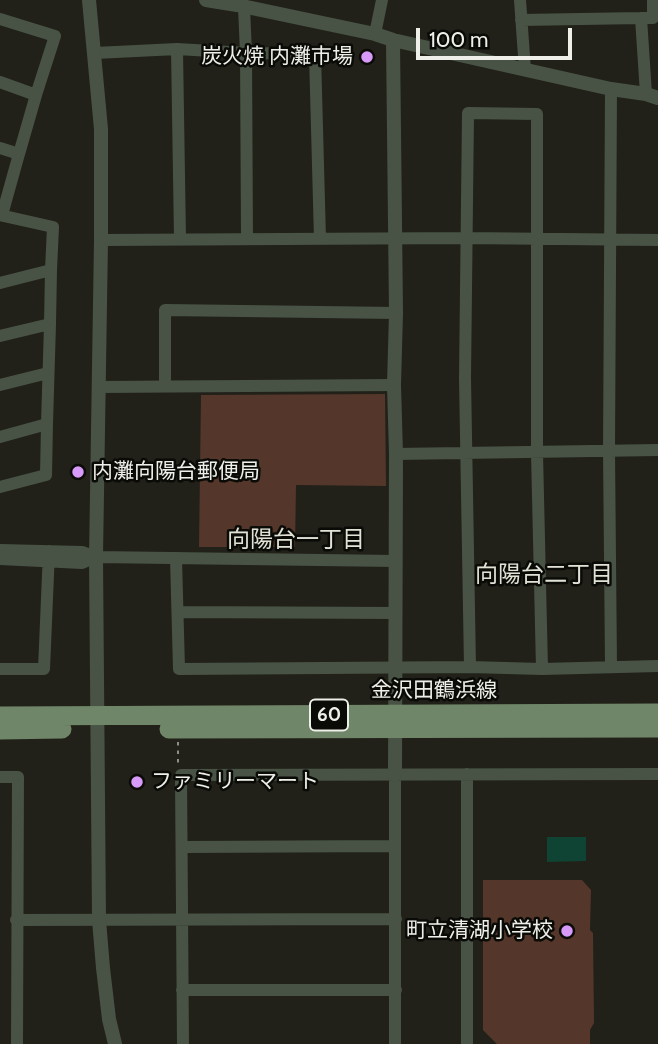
<!DOCTYPE html>
<meta charset="utf-8">
<style>
body{margin:0}
#map{position:relative;width:658px;height:1044px;overflow:hidden;background:#212119;font-family:Cabin,sans-serif}
canvas{display:block}
.scale{position:absolute;left:416px;top:28px;width:156px;height:32px;box-sizing:border-box;border:4px solid #efefea;border-top:0;padding-left:9px;font-size:21px;line-height:24px;white-space:nowrap;color:#efefea;-webkit-text-stroke:5px #0a0a07;paint-order:stroke}
</style>
<div id="map">
<canvas width="658" height="1044"></canvas>
<div class="scale">100 m</div>
</div>
<script>
const context = document.querySelector('canvas').getContext('2d');
context.lineJoin = 'round';
function fillPath(path, color) {
  context.fillStyle = color;
  context.fill(path, 'evenodd');
}
function shape(rows) {
  const path = new Path2D();
  for (const r of rows) {
    path.moveTo(r[0], r[1]);
    for (let i = 2; i < r.length; i += 2) path.lineTo(r[i], r[i + 1]);
  }
  return path;
}
function stroke(path, color, width, dash) {
  context.strokeStyle = color;
  context.lineWidth = width;
  context.lineCap = dash ? 'butt' : 'round';
  context.setLineDash(dash || []);
  context.stroke(path);
}
function write(font, color, halo, rows, align = 'center') {
  context.font = font + ' Cabin,"Noto Sans JP",sans-serif';
  context.lineWidth = 5;
  context.setLineDash([]);
  context.textBaseline = 'middle';
  context.strokeStyle = halo;
  context.fillStyle = color;
  for (const [text, x, y, turn = 0] of rows) {
    context.save();
    context.translate(x, y);
    context.rotate((+turn || 0) * Math.PI / 180);
    context.textAlign = isNaN(turn) ? turn : align;
    if (halo) context.strokeText(text, 0, 0);
    context.fillText(text, 0, 0);
    context.restore();
  }
}
fillPath(shape([
 [385,394,386,486,296,485,295,547,199,547,201,395],
 [483,880,582,880,591,890,590,930,593,933,594,1023,590,1030,590,1044,497,1044,483,1030]
]), '#54372a');
fillPath(shape([
 [547,837,586,837,586,861,547,862]
]), '#0f4334');
stroke(shape([
 [178,742,178,765]
]), '#8e8e87', 2, [3.5, 5]);
stroke(shape([
 [520,0,525,70],
 [244,7,246,53,247,239],
 [0,19,55,36,36,95],
 [521,20,641,18],
 [375,34,382,0],
 [177,49,180,239],
 [95,53,177,49,246,53,315,54,320,239],
 [0,82,36,95,19,154,0,148],
 [646,94,641,18,653,18,653,0],
 [0,214,2,215,19,154],
 [0,215,53,227,51,270],
 [101,240,466,238,658,240],
 [0,283,51,270,50,324,0,336],
 [0,385,48,373],
 [165,386,165,310,396,313],
 [98,387,394,385],
 [47,424,50,324],
 [0,437,47,424,46,475,0,487],
 [396,454,658,450],
 [0,550,82,552,96,557,395,561],
 [176,558,179,669,470,667,542,669,658,666],
 [0,559,82,563,96,557],
 [178,612,395,613],
 [611,666,609,451,611,89],
 [470,667,465,378,468,113,537,114,537,453,542,669],
 [0,669,44,669,49,551],
 [395,775,395,1044],
 [0,777,18,777,17,1044],
 [182,847,395,846],
 [16,920,396,919],
 [182,990,396,990],
 [183,1044,181,775,658,774],
 [467,1044,467,774]
]), '#485345', 12);
stroke(shape([
 [89,0,101,129,101,240,96,557,99,920,103,968,109,1019,115,1044],
 [206,0,237,5,375,34,393,40,611,89,646,94,658,98],
 [393,40,396,313,394,385,396,454,395,775]
]), '#485345', 14);
stroke(shape([
 [0,716,658,713],
 [169,729,658,728],
 [0,730,62,729]
]), '#6f8668', 19);
for (const [x, y, r, color] of [
 [367,57,7,"#d89af8"],
 [78,472,7,"#d89af8"],
 [137,782,7,"#d89af8"],
 [567,931,7,"#d89af8"]
]) {
  const dot = new Path2D();
  dot.arc(x, y, r, 0, 2 * Math.PI);
  context.fillStyle = color;
  context.fill(dot);
  stroke(dot, '#0a0a07', 2.5);
}
for (const [x, y, w] of [
 [329,715,38]
]) {
  const box = new Path2D();
  box.roundRect(x - w / 2, y - 15.5, w, 31, 5);
  context.fillStyle = '#0a0a07';
  context.fill(box);
  stroke(box, '#efefea', 2);
}
write('bold 19px', '#efefea', null, [
 ["60",329,715]
]);
write('21px', '#efefea', '#0a0a07', [
 ["炭火焼 内灘市場",353,57],
 ["内灘向陽台郵便局",92,472,"left"],
 ["ファミリーマート",151,782,"left"],
 ["町立清湖小学校",553,931]
], 'right');
write('21px', '#efefea', '#0a0a07', [
 ["金沢田鶴浜線",434,691]
]);
write('23px', '#e1e1d6', '#0a0a07', [
 ["向陽台一丁目",296,540],
 ["向陽台二丁目",544,575]
]);
</script>
